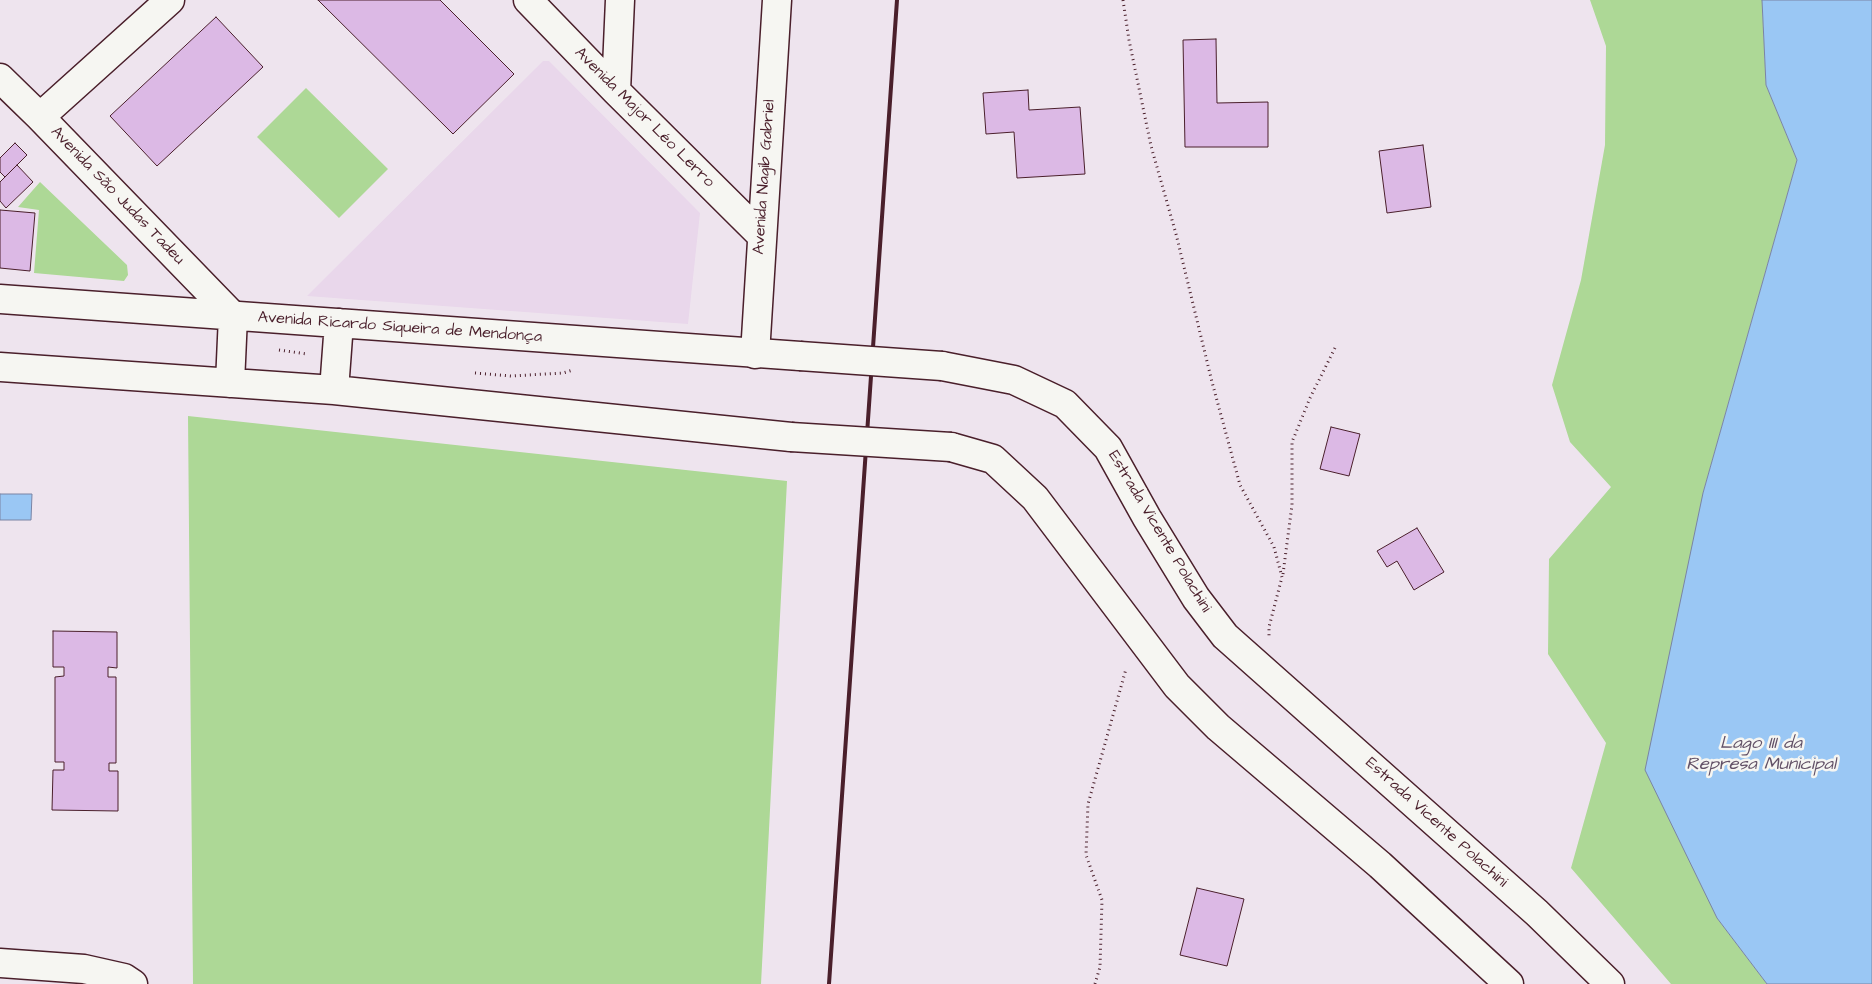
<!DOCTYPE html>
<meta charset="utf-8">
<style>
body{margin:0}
canvas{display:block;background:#eee4ee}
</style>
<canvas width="1872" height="984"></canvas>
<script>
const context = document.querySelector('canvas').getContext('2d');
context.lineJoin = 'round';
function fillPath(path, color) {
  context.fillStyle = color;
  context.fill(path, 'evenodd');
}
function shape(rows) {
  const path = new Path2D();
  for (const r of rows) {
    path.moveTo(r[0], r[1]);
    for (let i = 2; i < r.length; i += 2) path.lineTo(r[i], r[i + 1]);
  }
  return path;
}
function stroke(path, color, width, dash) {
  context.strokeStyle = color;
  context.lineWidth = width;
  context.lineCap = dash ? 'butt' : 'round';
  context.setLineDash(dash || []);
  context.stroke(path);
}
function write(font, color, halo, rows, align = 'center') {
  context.font = font + ' "Architects Daughter",sans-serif';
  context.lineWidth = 5;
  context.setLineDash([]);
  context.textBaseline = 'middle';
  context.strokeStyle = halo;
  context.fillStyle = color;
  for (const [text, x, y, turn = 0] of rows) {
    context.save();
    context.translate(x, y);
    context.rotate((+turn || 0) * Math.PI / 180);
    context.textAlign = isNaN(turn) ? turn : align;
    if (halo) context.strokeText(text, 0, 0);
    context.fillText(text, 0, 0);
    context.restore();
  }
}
fillPath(shape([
 [543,61,549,61,700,213,688,324,307,296]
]), '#e9d7eb');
fillPath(shape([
 [1590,0,1762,0,1766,85,1797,160,1703,493,1717,918,1767,984,1671,984,1571,868,1606,743,1548,654,1549,559,1611,487,1570,442,1552,385,1581,280,1605,145,1606,46],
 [306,88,388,169,339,218,257,137],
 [40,182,127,265,128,275,124,281,34,273,39,210,18,207],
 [188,416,787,481,761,984,193,984]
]), '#add896');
const water = shape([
 [1762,0,1872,0,1872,984,1767,984,1717,918,1645,770,1703,493,1797,160,1766,85,1762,0],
 [0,494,32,494,31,520,0,520,0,494]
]);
fillPath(water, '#9ac7f4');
stroke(water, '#7a84a4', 1);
const building = shape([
 [318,0,440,0,514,74,453,134,318,0],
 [216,17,263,67,157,166,110,116,216,17],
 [1216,39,1217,103,1268,102,1268,147,1185,147,1183,40,1216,39],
 [1028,90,1029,110,1080,107,1085,174,1017,178,1014,132,986,134,983,93,1028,90],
 [15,143,27,155,5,177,0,172,0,158,15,143],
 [1423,145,1431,207,1387,213,1379,151,1423,145],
 [17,165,33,182,6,208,0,201,0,182,17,165],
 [0,210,35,213,30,271,0,268,0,210],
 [1331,427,1360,434,1349,476,1320,469,1331,427],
 [1417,528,1444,572,1414,590,1397,561,1387,567,1377,551,1417,528],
 [53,631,117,632,117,668,108,667,108,677,116,677,116,763,109,763,109,771,118,771,118,811,52,810,53,770,64,770,64,762,55,762,55,677,64,676,64,667,53,667,53,631],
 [1197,888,1244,899,1227,966,1180,955,1197,888]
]);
fillPath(building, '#dcb9e5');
stroke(building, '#4a1f2b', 1);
const minor = shape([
 [528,0,616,91,761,235],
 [0,78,40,117,233,316],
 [616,91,620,0],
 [40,117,170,0],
 [755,354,777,0],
 [0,963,84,969,124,978,133,984]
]);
const major = shape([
 [0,299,800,356],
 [942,366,1014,380,1065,404,1108,448,1147,518,1196,598,1225,636,1537,913,1610,984],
 [0,367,334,390,791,437],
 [230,383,233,316],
 [334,390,339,323],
 [951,447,993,459,1035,498,1177,686,1218,727,1380,865,1509,984]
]);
stroke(minor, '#4a1f2b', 31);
stroke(major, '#4a1f2b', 31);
stroke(shape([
 [1123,0,1129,40,1151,146,1176,234,1212,382,1240,485,1274,547,1282,577,1269,627,1269,636],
 [279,350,307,354],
 [475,373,511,376,563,373,573,370],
 [1283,574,1292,505,1292,442,1310,398,1336,346],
 [1095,984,1100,967,1102,900,1086,855,1088,804,1126,669]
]), '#4a1f2b', 3, [1, 4]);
stroke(minor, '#f6f6f2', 28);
stroke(major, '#f6f6f2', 28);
stroke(shape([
 [829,984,897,0]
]), '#4a1f2b', 4);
const majorBridge = shape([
 [800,356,942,366],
 [791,437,951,447]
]);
stroke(majorBridge, '#4a1f2b', 31, []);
stroke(majorBridge, '#f6f6f2', 28);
write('16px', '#4a1f2b', '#f6f6f2', [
 ["Avenida Major Léo Lerro",644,118,45],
 ["Avenida Nagib Gabriel",765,177,-86],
 ["Avenida São Judas Tadeu",117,196,46],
 ["Avenida Ricardo Siqueira de Mendonça",400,328,4],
 ["Estrada Vicente Polachini",1159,532,59],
 ["Estrada Vicente Polachini",1436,823,42]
]);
write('italic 18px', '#625167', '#f6f6f2', [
 ["Lago III da",1761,744],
 ["Represa Municipal",1761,765]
]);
</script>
